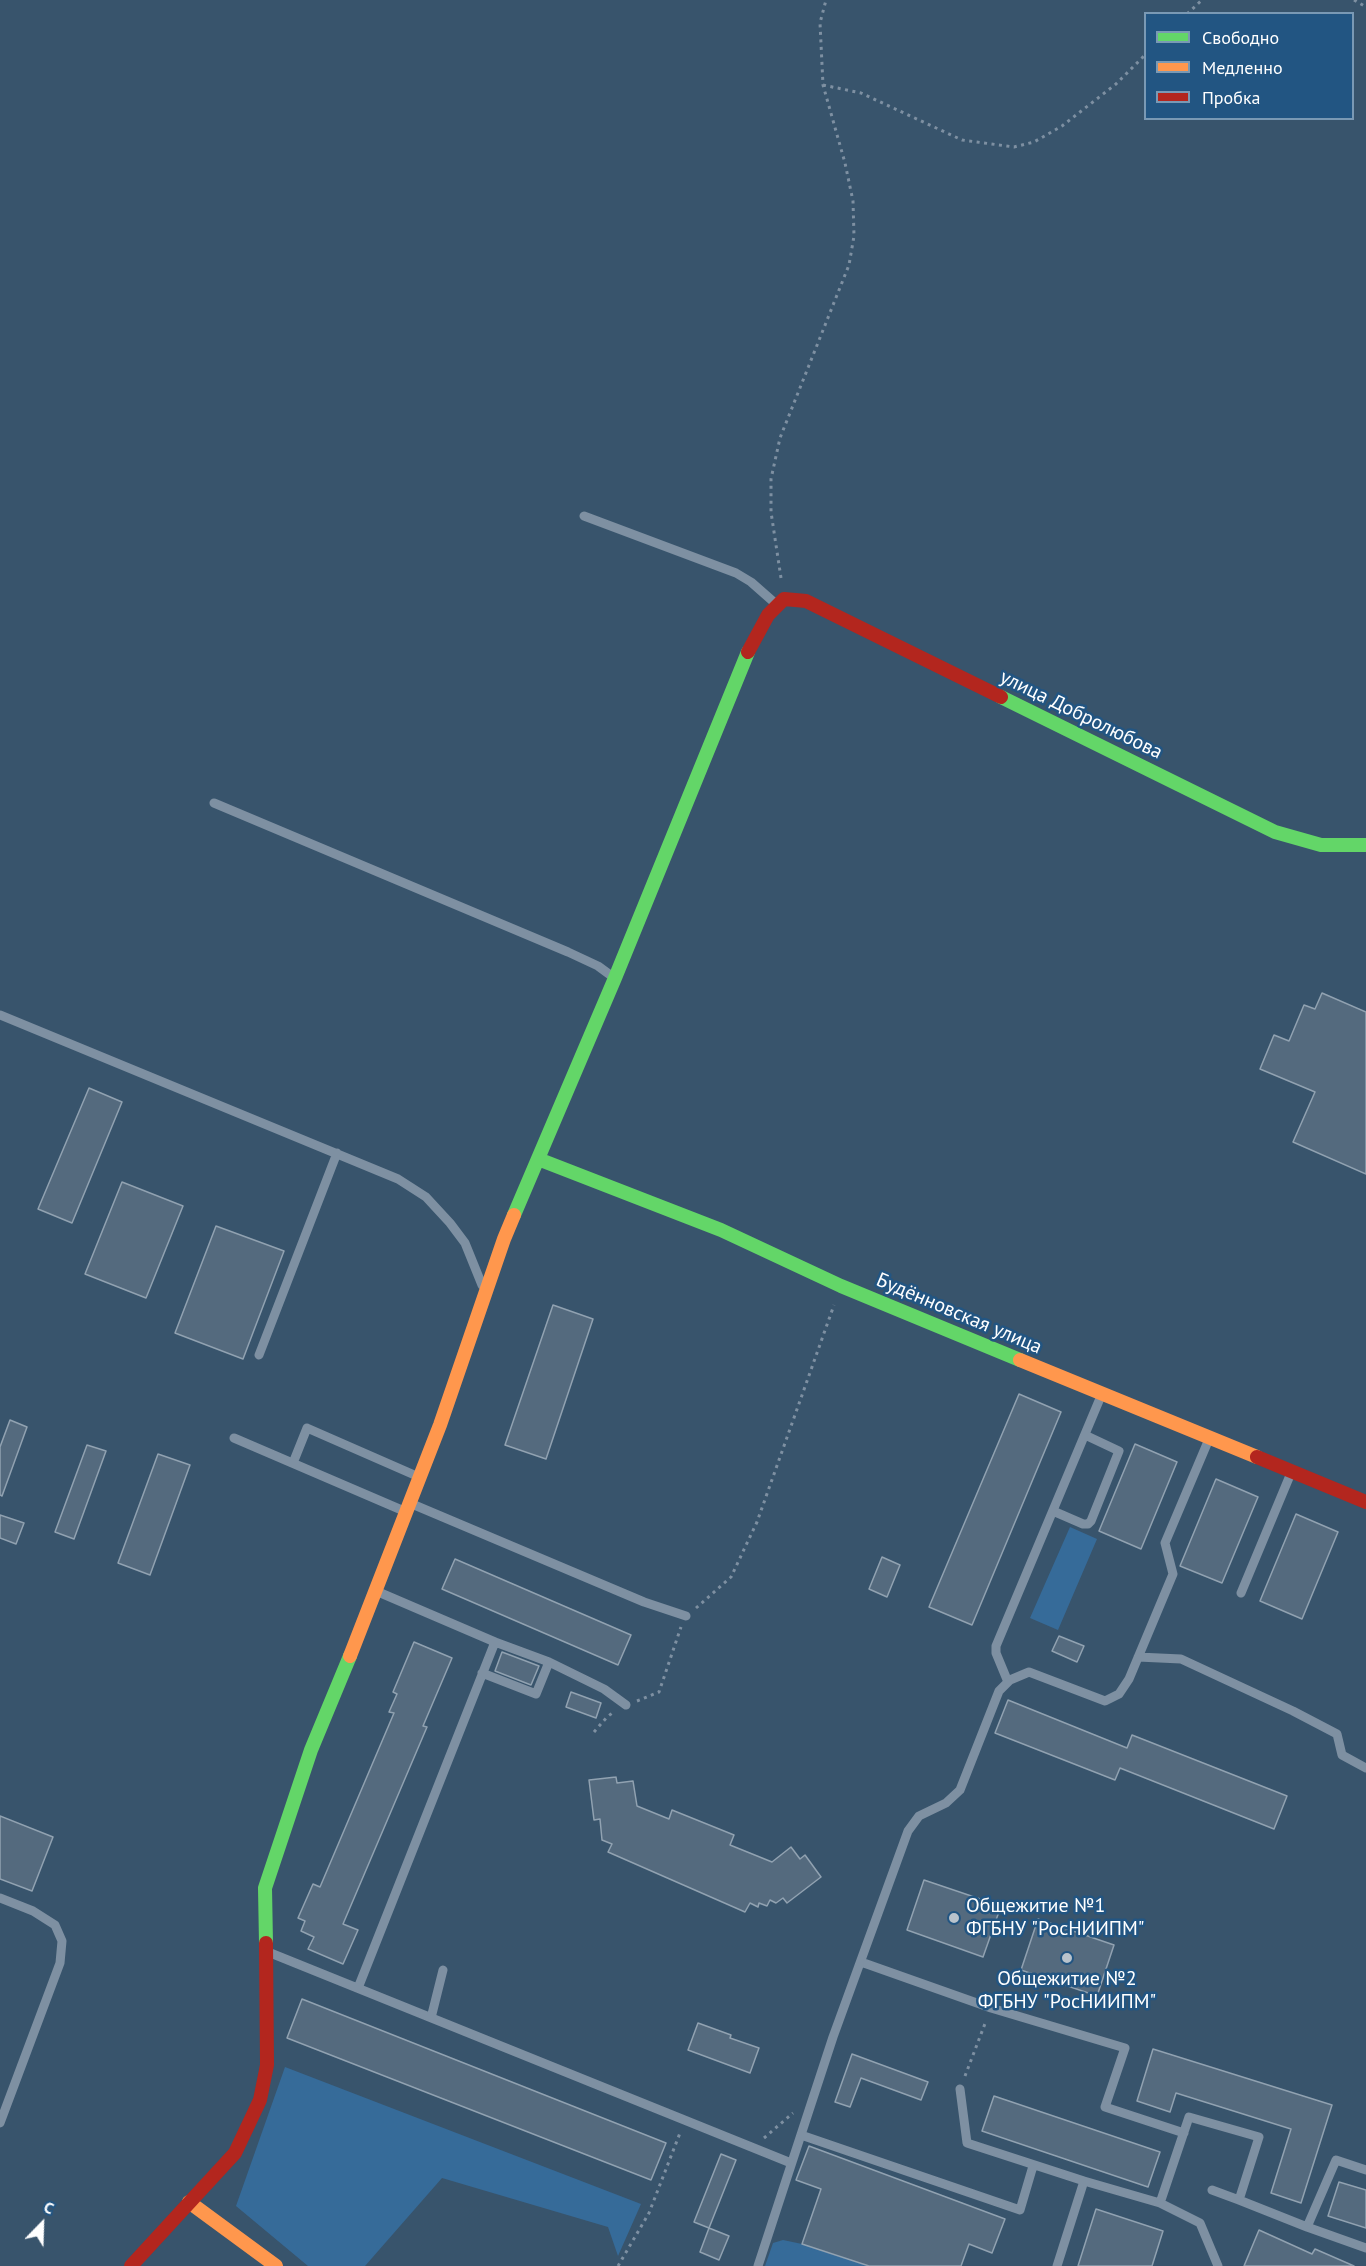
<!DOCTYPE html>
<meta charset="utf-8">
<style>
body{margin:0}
#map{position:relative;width:1366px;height:2266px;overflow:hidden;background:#38546c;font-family:"PT Sans",sans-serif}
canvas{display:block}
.legend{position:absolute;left:1144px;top:12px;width:210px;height:108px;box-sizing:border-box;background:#225582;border:2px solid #7a99b4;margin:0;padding:8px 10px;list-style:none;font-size:18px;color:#fff}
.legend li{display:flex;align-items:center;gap:12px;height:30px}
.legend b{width:30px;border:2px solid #7a99b4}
.north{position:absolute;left:12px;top:2194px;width:60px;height:60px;-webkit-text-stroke:4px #225582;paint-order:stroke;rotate:23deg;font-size:16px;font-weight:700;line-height:24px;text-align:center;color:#fff}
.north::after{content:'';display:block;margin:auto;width:21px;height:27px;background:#fff;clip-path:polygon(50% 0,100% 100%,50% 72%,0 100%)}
</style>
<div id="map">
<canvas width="1366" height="2266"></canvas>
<ul class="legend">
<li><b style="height:8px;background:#63d668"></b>Свободно</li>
<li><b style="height:8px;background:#ff974d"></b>Медленно</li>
<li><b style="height:8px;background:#b3261e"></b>Пробка</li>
</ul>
<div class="north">С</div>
</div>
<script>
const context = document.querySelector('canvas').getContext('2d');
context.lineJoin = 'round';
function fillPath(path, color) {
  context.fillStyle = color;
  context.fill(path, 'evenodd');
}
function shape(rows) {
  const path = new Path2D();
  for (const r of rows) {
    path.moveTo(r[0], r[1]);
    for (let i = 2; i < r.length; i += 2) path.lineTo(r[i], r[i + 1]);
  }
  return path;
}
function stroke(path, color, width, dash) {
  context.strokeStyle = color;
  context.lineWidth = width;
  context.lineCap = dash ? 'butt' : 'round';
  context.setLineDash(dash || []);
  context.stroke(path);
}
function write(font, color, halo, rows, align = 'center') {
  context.font = font + ' "PT Sans",sans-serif';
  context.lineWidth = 5;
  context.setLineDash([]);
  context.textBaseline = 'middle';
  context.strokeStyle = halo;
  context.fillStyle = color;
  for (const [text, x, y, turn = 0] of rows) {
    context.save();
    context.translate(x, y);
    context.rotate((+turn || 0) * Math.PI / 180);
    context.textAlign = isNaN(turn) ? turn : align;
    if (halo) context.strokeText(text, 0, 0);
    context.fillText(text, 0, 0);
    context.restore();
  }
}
fillPath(shape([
 [1070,1527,1097,1539,1058,1630,1030,1618],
 [285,2067,641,2204,618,2256,608,2227,442,2178,365,2266,308,2266,236,2206],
 [783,2240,802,2244,869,2266,765,2266,773,2243]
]), '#366b99');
const building = shape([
 [1322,993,1366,1012,1366,1174,1293,1142,1315,1092,1260,1069,1274,1035,1289,1041,1304,1005,1315,1009,1322,993],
 [89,1088,122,1102,72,1223,38,1209,89,1088],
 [122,1182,183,1206,146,1298,85,1274,122,1182],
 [216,1226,284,1251,243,1359,175,1333,216,1226],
 [553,1305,593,1319,546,1459,505,1445,553,1305],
 [1019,1394,1061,1412,972,1625,929,1607,1019,1394],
 [10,1420,27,1427,2,1496,0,1495,0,1447,10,1420],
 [1135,1444,1177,1462,1141,1549,1099,1531,1135,1444],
 [87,1445,106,1451,74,1539,55,1532,87,1445],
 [158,1454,190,1465,150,1575,118,1563,158,1454],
 [1216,1479,1258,1497,1222,1583,1180,1566,1216,1479],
 [1296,1514,1338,1532,1302,1619,1260,1601,1296,1514],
 [0,1515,24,1523,16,1544,0,1538,0,1515],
 [882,1557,900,1565,887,1597,869,1589,882,1557],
 [455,1559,631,1635,618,1665,442,1589,455,1559],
 [1059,1636,1084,1646,1077,1662,1052,1651,1059,1636],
 [414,1642,452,1658,423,1726,427,1727,343,1924,358,1930,343,1964,308,1949,314,1937,301,1931,305,1921,298,1918,313,1884,320,1887,394,1713,389,1712,397,1694,393,1692,414,1642],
 [502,1652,539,1666,531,1685,495,1671,502,1652],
 [571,1692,601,1703,596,1718,566,1707,571,1692],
 [1008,1700,1127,1748,1132,1735,1287,1796,1274,1829,1120,1768,1115,1780,995,1733,1008,1700],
 [616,1777,617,1783,633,1781,637,1806,669,1819,672,1810,734,1835,730,1845,772,1862,791,1847,800,1859,805,1855,821,1877,787,1903,783,1898,776,1903,770,1900,767,1906,759,1903,758,1907,750,1903,745,1912,608,1852,612,1844,602,1840,600,1819,594,1820,589,1780,616,1777],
 [0,1816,53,1837,32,1891,0,1879,0,1816],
 [924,1880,1001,1906,983,1957,907,1930,924,1880],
 [1038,1919,1114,1945,1097,1996,1021,1970,1038,1919],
 [302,1999,666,2143,651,2180,287,2038,302,1999],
 [698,2023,731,2035,730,2038,759,2048,750,2073,688,2050,698,2023],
 [1153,2049,1332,2105,1301,2203,1271,2193,1291,2129,1176,2093,1170,2112,1137,2101,1153,2049],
 [852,2054,928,2082,921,2100,861,2078,850,2107,835,2102,852,2054],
 [994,2096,1160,2152,1148,2187,982,2131,994,2096],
 [809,2146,1005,2219,992,2253,969,2244,961,2266,869,2266,802,2244,821,2189,796,2180,809,2146],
 [721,2154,736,2160,709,2228,694,2222,721,2154],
 [1339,2182,1366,2190,1366,2228,1328,2216,1339,2182],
 [1096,2209,1163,2231,1152,2266,1078,2266,1096,2209],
 [709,2228,729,2236,719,2260,700,2252,709,2228],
 [1259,2230,1312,2254,1315,2249,1354,2266,1244,2266,1259,2230]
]);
fillPath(building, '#546a7e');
stroke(building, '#91a2b1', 1.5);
stroke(shape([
 [1354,0,1366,7],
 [1187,14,1202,0],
 [823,85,861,93,962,140,1014,147,1034,142,1062,126,1116,84,1146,54],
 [781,578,771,512,771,479,780,438,849,265,854,236,853,201,845,163,823,85,820,23,826,0],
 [696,1608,731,1577,757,1522,834,1305],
 [637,1701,659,1692,681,1627],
 [594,1732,607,1717,615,1711],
 [965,2076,986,2021],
 [764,2138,793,2113],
 [618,2266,649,2213,680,2133]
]), '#7e90a2', 3, [3, 4.5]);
stroke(shape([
 [584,516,736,573,751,582,776,604],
 [214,803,568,952,598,966,613,977],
 [0,1015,398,1179,426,1197,450,1223,465,1243,482,1285],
 [259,1355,337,1153],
 [234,1438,404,1511],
 [293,1463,307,1428,419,1477],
 [412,1504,644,1602,686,1616],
 [1053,1511,1083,1524,1088,1524,1091,1521,1119,1451,1085,1435],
 [1241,1593,1291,1473],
 [1138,1657,1181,1659,1293,1711,1337,1734,1342,1755,1366,1768],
 [549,1662,604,1689,626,1705],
 [482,1673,536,1694,549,1662,495,1642],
 [1008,1682,996,1653,996,1646,1101,1396],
 [0,1898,33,1911,55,1925,62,1941,60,1963,0,2123],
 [268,1952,791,2163],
 [861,1962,991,2008,1125,2048,1105,2107,1184,2133],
 [358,1988,495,1642,376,1591],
 [431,2018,443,1970],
 [960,2089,967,2143,1084,2181,1057,2266],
 [801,2135,1020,2210,1033,2166],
 [1366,2170,1336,2160,1307,2227,1366,2248],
 [1084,2181,1160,2203,1189,2117,1259,2137,1239,2200,1212,2190],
 [1239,2200,1307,2227],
 [1160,2203,1200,2223,1218,2266],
 [758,2266,833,2037,908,1831,919,1816,946,1803,960,1790,999,1691,1010,1680,1029,1672,1105,1701,1119,1694,1129,1679,1173,1574,1165,1543,1209,1439]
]), '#7e90a2', 9);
stroke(shape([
 [1001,697,1275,832,1321,845,1366,845],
 [538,1159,721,1230,841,1286,1020,1360],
 [514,1215,615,978,748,652],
 [266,1943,265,1888,311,1750,350,1656]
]), '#63d668', 14);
stroke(shape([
 [1020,1360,1257,1457],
 [350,1656,440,1425,504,1239,514,1215],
 [189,2202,276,2266]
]), '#ff974d', 14);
stroke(shape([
 [748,652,768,615,784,599,806,601,1001,697],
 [1257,1457,1366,1502],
 [131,2266,235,2153,260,2100,267,2065,266,1943]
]), '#b3261e', 14);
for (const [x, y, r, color] of [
 [954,1918,6,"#b9c3cc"],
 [1067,1958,6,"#b9c3cc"]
]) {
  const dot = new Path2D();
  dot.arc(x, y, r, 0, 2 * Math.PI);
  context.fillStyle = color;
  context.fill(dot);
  stroke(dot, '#225582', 2);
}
write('20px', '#fff', '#225582', [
 ["улица Добролюбова",1081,715,26],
 ["Будённовская улица",959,1314,23]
]);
write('20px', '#fff', '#225582', [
 ["Общежитие №1",966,1906],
 ["ФГБНУ \"РосНИИПМ\"",966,1929],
 ["Общежитие №2",1067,1979,"center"],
 ["ФГБНУ \"РосНИИПМ\"",1067,2002,"center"]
], 'left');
</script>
